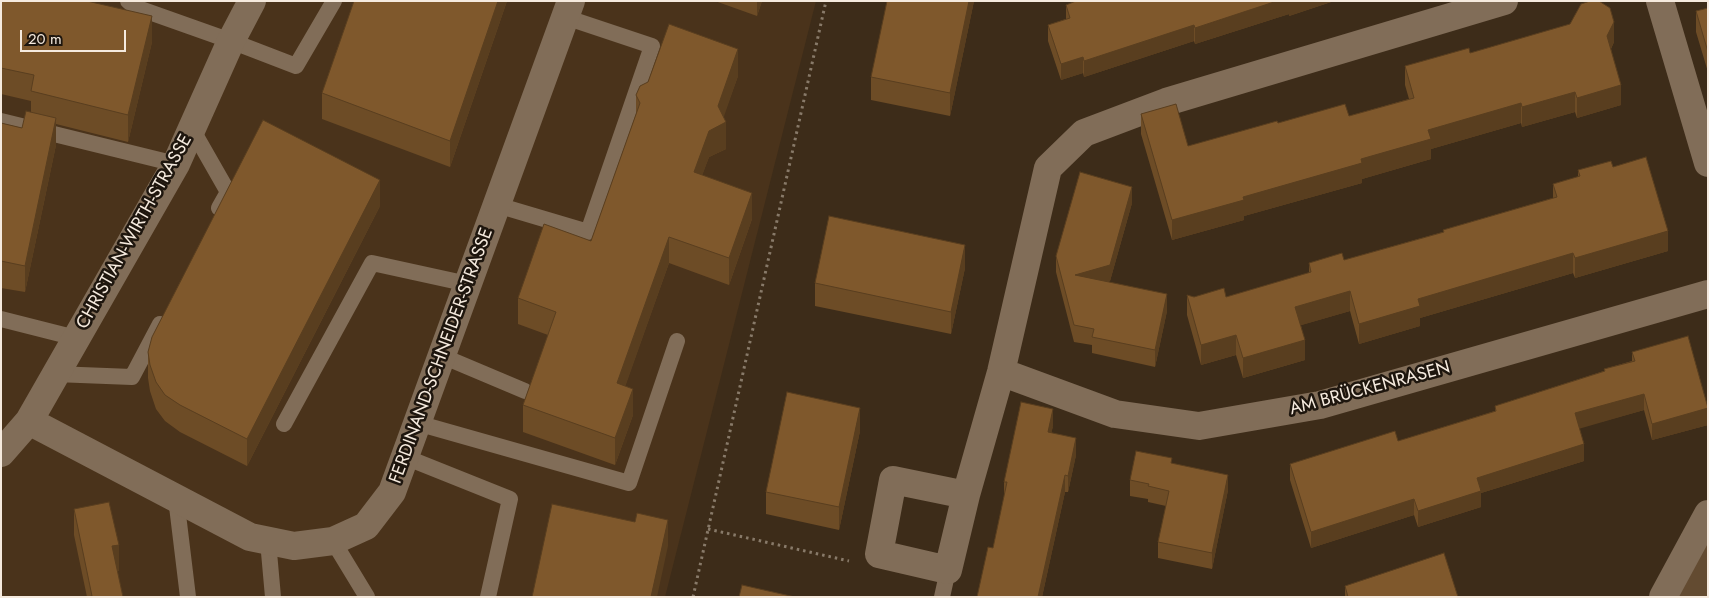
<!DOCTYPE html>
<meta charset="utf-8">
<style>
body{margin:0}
#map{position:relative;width:1709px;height:598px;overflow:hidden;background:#3d2c19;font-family:Jost,sans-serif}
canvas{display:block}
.frame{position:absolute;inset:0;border:2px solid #f5eade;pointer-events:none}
.scale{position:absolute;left:20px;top:30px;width:106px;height:22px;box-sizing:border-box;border:2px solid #f5eade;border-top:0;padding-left:6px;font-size:15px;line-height:18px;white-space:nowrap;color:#f5eade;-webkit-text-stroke:4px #1e160e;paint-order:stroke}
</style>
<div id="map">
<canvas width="1709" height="598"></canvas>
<div class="frame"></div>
<div class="scale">20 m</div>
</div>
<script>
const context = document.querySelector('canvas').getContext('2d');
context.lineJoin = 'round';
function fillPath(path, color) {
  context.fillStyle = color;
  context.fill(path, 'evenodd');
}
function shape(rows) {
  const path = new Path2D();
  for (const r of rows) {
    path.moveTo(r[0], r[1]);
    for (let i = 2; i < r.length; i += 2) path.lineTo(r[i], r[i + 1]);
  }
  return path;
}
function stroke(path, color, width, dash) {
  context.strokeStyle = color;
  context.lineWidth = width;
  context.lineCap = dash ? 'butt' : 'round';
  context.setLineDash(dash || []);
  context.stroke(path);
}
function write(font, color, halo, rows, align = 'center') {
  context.font = font + ' Jost,sans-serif';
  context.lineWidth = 5;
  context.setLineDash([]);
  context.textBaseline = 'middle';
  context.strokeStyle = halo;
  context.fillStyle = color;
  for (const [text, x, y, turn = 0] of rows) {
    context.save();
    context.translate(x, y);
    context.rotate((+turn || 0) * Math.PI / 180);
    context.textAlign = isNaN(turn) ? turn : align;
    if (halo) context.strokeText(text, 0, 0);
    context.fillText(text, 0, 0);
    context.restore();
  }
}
fillPath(shape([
 [1,1,816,1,665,597,1,597]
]), '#4a331b');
fillPath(shape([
 [1708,533,1708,597,1677,597]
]), '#634b31');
stroke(shape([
 [708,529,849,561],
 [693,597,826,1]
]), '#887a69', 3, [2.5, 4]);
stroke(shape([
 [128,1,135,7,231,41,296,66,334,1],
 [1,121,176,164],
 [192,129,228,192,219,208],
 [497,205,588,232,652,46,565,17],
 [1,319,76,338],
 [442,356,525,391],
 [55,374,132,377,160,324],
 [417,423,629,483,677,341],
 [284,424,372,263,468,284],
 [405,457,510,499,488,597],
 [176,498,188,597],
 [268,541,273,597],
 [333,541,367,597],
 [942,597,948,570]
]), '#816d58', 16);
stroke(shape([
 [1660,1,1708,163],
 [1001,372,1115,414,1199,426,1320,405,1708,294],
 [29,421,250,537,294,546,333,541,366,526,392,492,571,1],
 [1,453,29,421,176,164,231,41,252,1],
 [966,495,893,480,879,554,948,570,966,495,1001,372,1048,168,1084,133,1166,102,1504,1],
 [1663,597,1708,514]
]), '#816d58', 28);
fillPath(shape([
 [1,1,152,42,128,142,56,124,56,145,25,292,1,288,1,123,22,128,31,112,31,101,1,94],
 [354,1,507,1,450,167,322,119,322,93],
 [715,1,762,1,757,16],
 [974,1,950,116,871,100,871,77],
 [1076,1,1334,1,1289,16,1289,14,1195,44,1194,41,1084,77,1083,73,1061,80,1048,41,1048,25,1066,19,1066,5],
 [1708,8,1708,72,1696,32,1696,11],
 [1614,42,1611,49,1621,105,1577,118,1575,112,1522,127,1521,123,1431,149,1431,159,1362,179,1362,183,1244,216,1244,220,1172,240,1141,134,1141,114,1188,146,1278,123,1349,116,1409,99,1405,85,1405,66,1470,53],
 [738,76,723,117,726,149,709,157,702,175,752,219,729,285,669,263,625,386,633,415,615,465,523,432,523,405,548,335,518,324,518,298,591,241,636,114,636,95],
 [1613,167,1668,251,1575,278,1573,273,1420,318,1420,326,1359,344,1350,311,1301,325,1305,360,1243,378,1236,355,1201,365,1187,315,1187,295,1194,297,1226,297,1309,273,1309,263,1344,260,1443,232,1443,230,1553,198,1553,184,1578,177,1578,170],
 [1132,203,1110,281,1108,282,1167,311,1155,367,1092,353,1092,345,1074,342,1056,272,1056,256],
 [380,206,247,466,180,432,165,421,156,409,150,391,148,378,148,352],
 [965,268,951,334,815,306,815,283],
 [1632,352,1708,408,1708,425,1652,440,1644,410,1579,428,1584,461,1481,493,1481,507,1418,527,1414,515,1311,548,1290,480,1290,464,1398,441,1495,411,1495,406,1604,371,1604,369,1632,361],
 [1053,426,1051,433,1076,455,1068,492,1065,492,1042,597,977,597,993,548,1004,497,1004,482],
 [860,431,839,530,766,514,766,492],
 [1172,463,1228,490,1212,569,1158,558,1158,542,1166,506,1148,502,1148,499,1130,496,1130,480],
 [74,509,119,571,117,571,123,597,87,597,74,535],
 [1345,586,1458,597,1345,597]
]), '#6d4c26');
fillPath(shape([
 [498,1,507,1,450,167,450,141],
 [757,1,762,1,757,16],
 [969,1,974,1,950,116,950,93],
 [1277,1,1289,1,1289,14,1195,44,1195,28],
 [1289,1,1334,1,1289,16],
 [152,16,152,42,128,142,128,115],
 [1614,22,1614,42,1607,56,1607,36],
 [1194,25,1194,41,1084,77,1084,61],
 [738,49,738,76,721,125,726,122,726,149,709,157,694,198,694,172],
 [1083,57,1083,73,1061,80,1061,64],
 [1621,85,1621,105,1577,118,1577,98],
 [1575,92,1575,112,1522,127,1522,107],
 [1521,103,1521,123,1431,149,1431,159,1362,179,1362,183,1244,216,1244,220,1172,240,1172,220,1361,159,1428,130],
 [56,118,56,145,25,292,25,266],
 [380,180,380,206,247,466,247,439],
 [1132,187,1132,203,1110,281,1075,291,1075,275],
 [752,193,752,219,729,285,729,258],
 [1668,231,1668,251,1575,278,1575,258],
 [669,237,669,263,617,410,617,383],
 [965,245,965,268,951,334,951,312],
 [1573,253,1573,273,1420,318,1420,326,1359,344,1359,324,1418,299],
 [1350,291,1350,311,1295,327,1295,307],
 [1167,294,1167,311,1155,367,1155,350],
 [1236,335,1236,355,1201,365,1201,345],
 [1305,340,1305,360,1243,378,1243,358],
 [633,389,633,415,615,465,615,438],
 [1644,394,1644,410,1575,430,1575,413],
 [860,408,860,431,839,530,839,507],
 [1708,408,1708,425,1652,440,1652,424],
 [1053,409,1053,426,1048,449,1048,432],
 [1076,438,1076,455,1068,492,1068,476],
 [1584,444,1584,461,1481,493,1481,507,1418,527,1418,511,1477,478],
 [1065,475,1065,492,1042,597,1038,597],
 [1228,475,1228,490,1212,569,1212,553],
 [1414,499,1414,515,1311,548,1311,532],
 [668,520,668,546,657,597,651,597],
 [119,545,119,571,112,572,112,546]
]), '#593e1f');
const building = shape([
 [1,1,87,1,152,16,128,115,31,91,34,75,1,68,1,1],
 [354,1,498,1,450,141,322,93,354,1],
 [887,1,969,1,950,93,871,77,887,1],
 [1076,1,1277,1,1195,28,1194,25,1084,61,1083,57,1061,64,1048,25,1070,18,1066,5,1076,1],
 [1590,1,1599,1,1610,8,1614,22,1607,36,1621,85,1577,98,1575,92,1522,107,1521,103,1428,130,1431,139,1361,159,1362,163,1243,197,1244,200,1172,220,1141,114,1176,104,1188,146,1277,121,1278,123,1345,104,1349,116,1414,98,1405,66,1469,48,1470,53,1570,24,1581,4,1590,1],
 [1708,8,1708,52,1696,11,1708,8],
 [669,24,738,49,718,106,726,122,709,131,694,172,752,193,729,258,669,237,617,383,633,389,615,438,523,405,556,312,518,298,544,224,591,241,640,103,636,95,640,86,648,82,669,24],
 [26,111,56,118,25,266,1,261,1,123,22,128,26,111],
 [263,120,380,180,247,439,180,405,165,395,156,382,150,365,148,352,152,337,263,120],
 [1646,157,1668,231,1575,258,1573,253,1418,299,1420,306,1359,324,1350,291,1295,307,1305,340,1243,358,1236,335,1201,345,1187,295,1194,297,1224,288,1226,297,1311,272,1309,263,1342,253,1344,260,1444,232,1443,230,1557,197,1553,184,1580,176,1578,170,1611,161,1613,167,1646,157],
 [1080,172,1132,187,1110,265,1075,275,1167,294,1155,350,1092,337,1094,329,1074,325,1056,256,1080,172],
 [829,216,965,245,951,312,815,283,829,216],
 [1688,336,1708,408,1652,424,1644,394,1575,413,1584,444,1477,478,1481,491,1418,511,1414,499,1311,532,1290,464,1395,431,1398,441,1496,411,1495,406,1605,371,1604,369,1635,361,1632,352,1688,336],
 [787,392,860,408,839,507,766,492,787,392],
 [1021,402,1053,409,1048,432,1076,438,1068,476,1065,475,1038,597,977,597,988,547,993,548,1007,482,1004,482,1021,402],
 [1136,451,1172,458,1171,463,1228,475,1212,553,1158,542,1169,491,1148,486,1149,484,1130,480,1136,451],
 [109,502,119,545,112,546,123,597,86,597,92,596,74,509,109,502],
 [552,504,635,522,637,513,668,520,651,597,532,597,552,504],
 [1444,553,1458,597,1348,597,1345,586,1444,553],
 [742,585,795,597,739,597,742,585]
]);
fillPath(building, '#7f582c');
stroke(building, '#593e1f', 1);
write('18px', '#f5eade', '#1e160e', [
 ["CHRISTIAN-WIRTH-STRASSE",135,232,-61],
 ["FERDINAND-SCHNEIDER-STRASSE",442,356,-70],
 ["AM BRÜCKENRASEN",1370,389,-15]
]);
</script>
